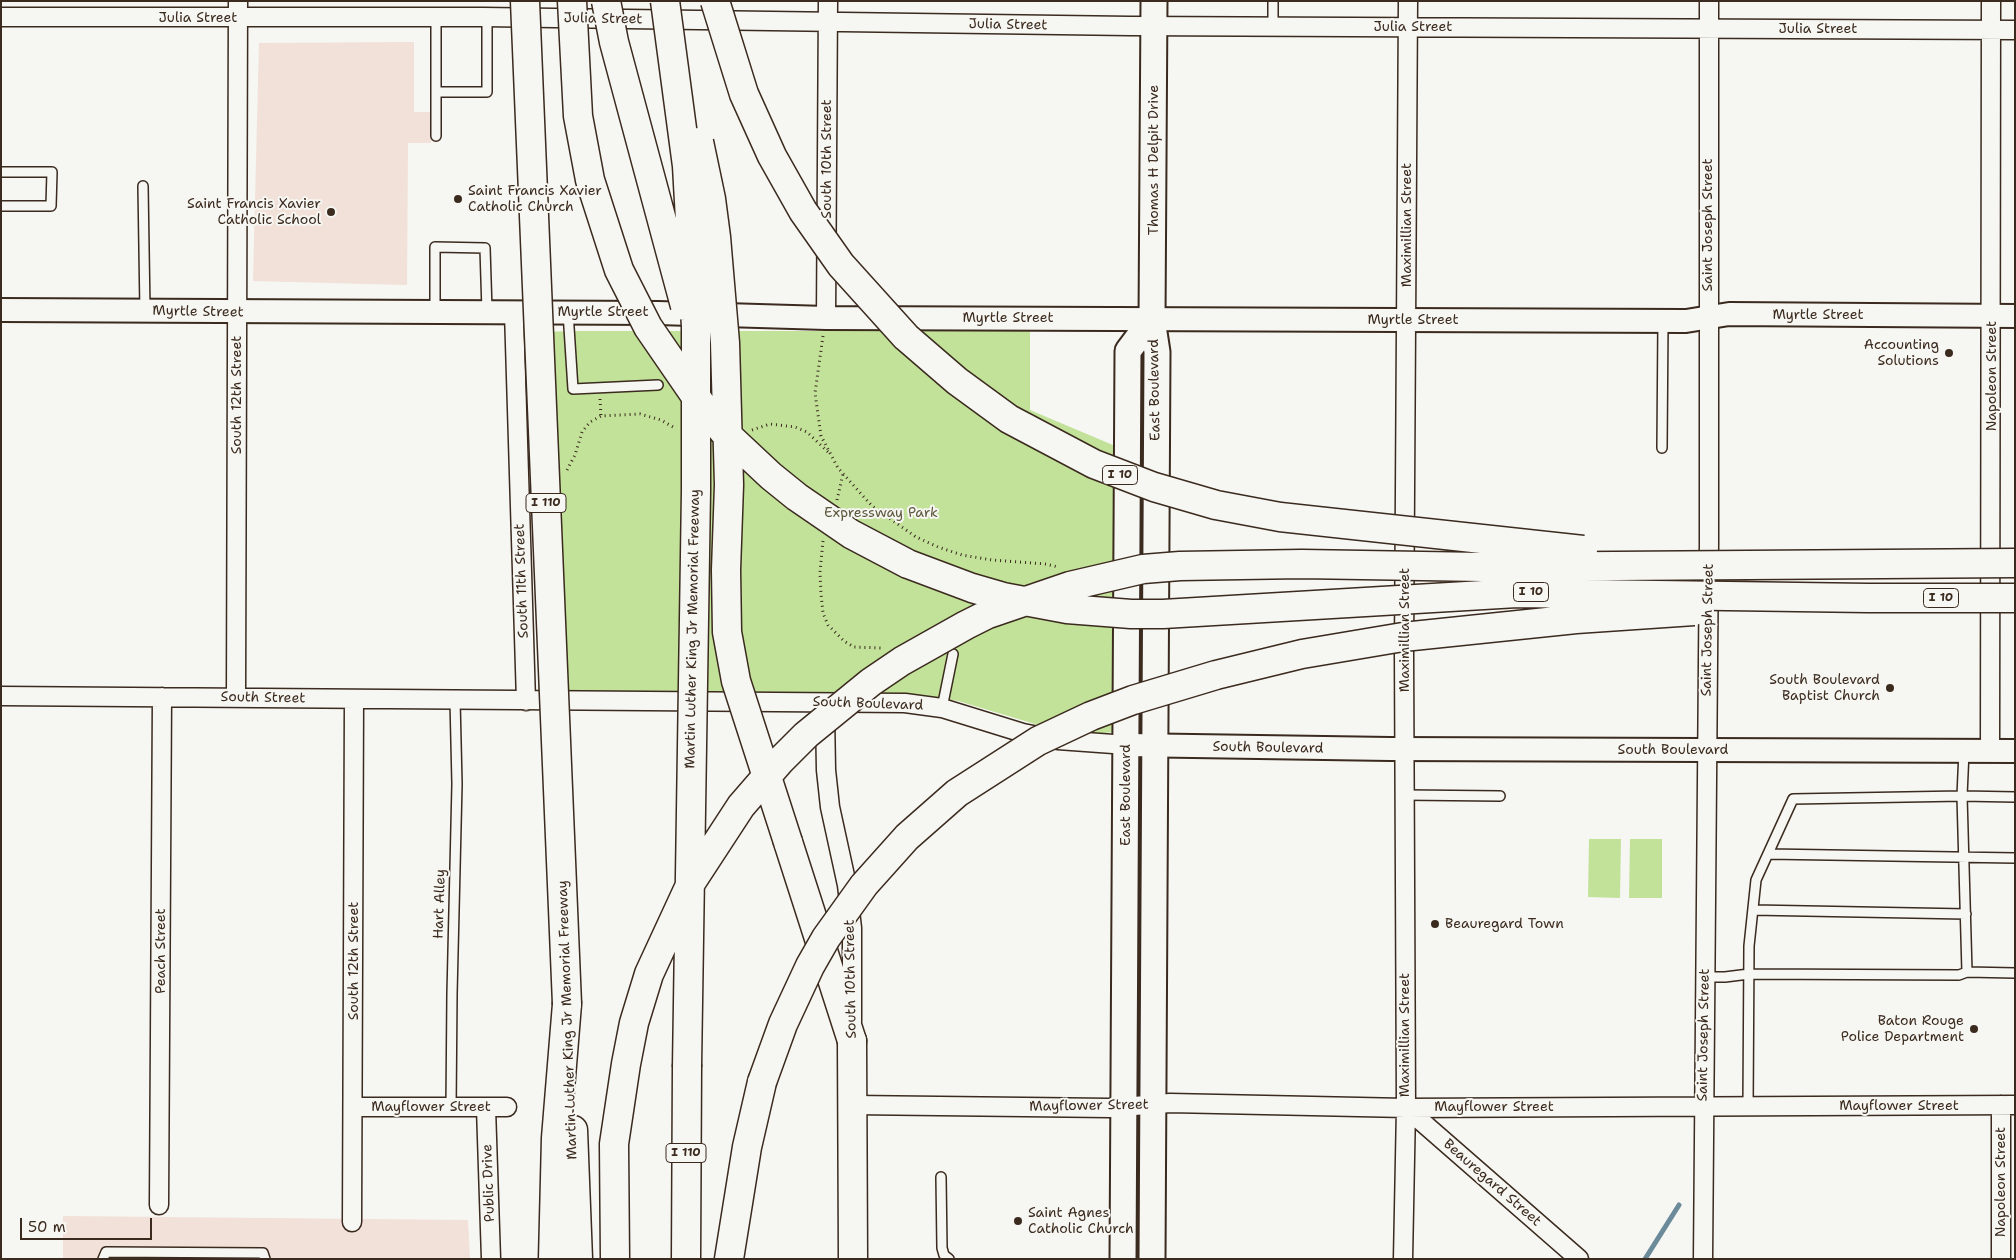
<!DOCTYPE html>
<style>
body{margin:0}
#map{position:relative;width:2016px;height:1260px;overflow:hidden;background:#f6f6f2;font-family:"Shantell Sans",sans-serif}
canvas{display:block}
.frame{position:absolute;inset:0;border:2px solid #3b2a1e;pointer-events:none}
.scale{position:absolute;left:20px;top:1218px;width:132px;height:22px;box-sizing:border-box;border:2px solid #3b2a1e;border-top:0;padding-left:6px;font-size:15px;line-height:18px;white-space:nowrap;color:#3b2a1e;-webkit-text-stroke:4px #f6f6f2;paint-order:stroke}
</style>
<div id="map">
<canvas width="2016" height="1260"></canvas>
<div class="frame"></div>
<div class="scale">50 m</div>
</div>
<script>
const context = document.querySelector('canvas').getContext('2d');
context.lineJoin = 'round';
function fillPath(path, color) {
  context.fillStyle = color;
  context.fill(path, 'evenodd');
}
function shape(rows) {
  const path = new Path2D();
  for (const r of rows) {
    path.moveTo(r[0], r[1]);
    for (let i = 2; i < r.length; i += 2) path.lineTo(r[i], r[i + 1]);
  }
  return path;
}
function stroke(path, color, width, dash) {
  context.strokeStyle = color;
  context.lineWidth = width;
  context.lineCap = dash ? 'butt' : 'round';
  context.setLineDash(dash || []);
  context.stroke(path);
}
function write(font, color, halo, rows, align = 'center') {
  context.font = font + ' "Shantell Sans",sans-serif';
  context.lineWidth = 4;
  context.setLineDash([]);
  context.textBaseline = 'middle';
  context.strokeStyle = halo;
  context.fillStyle = color;
  for (const [text, x, y, turn = 0] of rows) {
    context.save();
    context.translate(x, y);
    context.rotate((+turn || 0) * Math.PI / 180);
    context.textAlign = isNaN(turn) ? turn : align;
    if (halo) context.strokeText(text, 0, 0);
    context.fillText(text, 0, 0);
    context.restore();
  }
}
fillPath(shape([
 [414,42,414,112,430,112,431,143,408,143,407,285,253,281,259,43],
 [63,1216,468,1220,470,1259,63,1259]
]), '#f1e1d8');
fillPath(shape([
 [1030,331,1030,410,1120,448,1114,732,1095,734,1045,727,958,701,927,696,538,691,538,629,524,342,527,334,530,332,581,331],
 [1589,839,1621,839,1620,898,1588,897],
 [1630,839,1662,839,1662,898,1629,898]
]), '#c2e29a');
stroke(shape([
 [1645,1259,1679,1205]
]), '#6c8b9a', 5);
const service = shape([
 [1273,27,1273,1],
 [436,92,487,92,487,17],
 [436,136,436,17],
 [1,172,52,172,51,206,1,206],
 [143,186,145,311],
 [435,311,435,247,485,248,487,311],
 [568,312,573,389,658,385],
 [1662,448,1663,321],
 [942,708,953,654],
 [1404,795,1500,796],
 [1768,854,2015,858],
 [1753,910,1966,914],
 [1967,972,2015,973],
 [1705,977,1725,977,1749,974,1959,975,1967,972,1962,796,2015,797],
 [1748,1107,1749,946,1756,880,1793,799,1962,796,1964,751],
 [451,1108,452,994,457,784,455,700],
 [941,1177,942,1248,944,1255,949,1259],
 [103,1259,106,1252,263,1253,265,1259]
]);
const minor = shape([
 [1,17,483,17,1130,26,2015,30],
 [514,312,526,701],
 [826,318,828,1],
 [1,696,905,703,942,708,1023,733,1058,740,1127,745],
 [236,698,238,1],
 [825,714,826,770,830,807,847,885,852,928,852,1021],
 [1990,751,1991,1],
 [853,1105,1110,1108,1170,1103,1406,1108,2015,1105],
 [2001,1105,2001,1259],
 [354,1107,507,1107],
 [486,1108,491,1259],
 [1406,1108,1579,1259],
 [159,1205,162,697],
 [352,1222,354,699],
 [1403,1259,1406,1108,1404,652,1408,1],
 [1703,1259,1709,542,1709,1]
]);
const tertiary = shape([
 [1,310,658,313,826,318,1686,321,1729,314,2015,316],
 [1127,745,1390,749,2015,751]
]);
const secondary = shape([
 [1123,1259,1128,351,1152,319],
 [1152,1259,1157,352,1152,319,1154,1]
]);
const primary = shape([
 [852,1041,853,1259]
]);
const motorway = shape([
 [788,842,852,1041],
 [573,1130,578,1259],
 [553,1259,556,1138,567,1004],
 [686,1259,687,1067],
 [729,1259,747,1147,762,1082]
]);
stroke(service, '#3b2a1e', 12);
stroke(minor, '#3b2a1e', 21);
stroke(tertiary, '#3b2a1e', 26);
stroke(secondary, '#3b2a1e', 29);
stroke(primary, '#3b2a1e', 31);
stroke(motorway, '#3b2a1e', 31);
stroke(shape([
 [823,336,815,393,821,436,838,468,872,506,916,537,938,547,962,555,992,560,1046,564,1058,567],
 [600,399,601,416],
 [752,430,770,424,795,427,807,432,828,452],
 [567,470,575,455,582,432,590,422,601,416,640,414,661,420,673,427],
 [837,500,843,474],
 [823,541,820,572,821,594,823,613,828,625,844,641,854,647,881,648]
]), '#3b2a1e', 3, [1, 4]);
stroke(service, '#f6f6f2', 9);
stroke(minor, '#f6f6f2', 18);
stroke(tertiary, '#f6f6f2', 22);
stroke(secondary, '#f6f6f2', 25);
stroke(primary, '#f6f6f2', 28);
stroke(motorway, '#f6f6f2', 28);
const motorwayBridge = shape([
 [525,1,567,1004],
 [572,1,578,116,590,180,619,270,648,327,703,407,724,432,771,476,797,497,851,534,908,564,972,588,1003,597,1067,609,1131,614,1163,614,1517,593,1868,598,2015,598],
 [606,1,614,42,685,306],
 [665,1,687,166,696,327,696,491,687,1067],
 [715,1,744,94,772,156,803,211,841,265,906,337,957,381,1009,419,1094,464,1154,487,1216,505,1280,517,1583,550],
 [699,142,711,199,716,237,725,343,729,485,726,570,727,632,736,681,788,842],
 [762,1082,783,1024,810,966,826,938,864,885,907,837,957,793,1038,741,1091,716,1133,700,1216,675,1302,654,1403,637,1576,619,1694,611],
 [615,1259,614,1144,626,1064,634,1023,649,974,692,881,741,806,780,761,806,735,871,682,902,661,966,625,988,614,1070,586,1143,569,1180,566,1302,564,1482,567,2015,563]
]);
stroke(motorwayBridge, '#3b2a1e', 31, []);
stroke(motorwayBridge, '#f6f6f2', 28);
for (const [x, y, r, color] of [
 [458,199,5,"#3b2a1e"],
 [331,212,5,"#3b2a1e"],
 [1949,353,5,"#3b2a1e"],
 [1890,688,5,"#3b2a1e"],
 [1435,924,5,"#3b2a1e"],
 [1974,1029,5,"#3b2a1e"],
 [1018,1221,5,"#3b2a1e"]
]) {
  const dot = new Path2D();
  dot.arc(x, y, r, 0, 2 * Math.PI);
  context.fillStyle = color;
  context.fill(dot);
  stroke(dot, '#f6f6f2', 2);
}
for (const [x, y, w] of [
 [1120,475,35],
 [546,503,40],
 [1531,592,35],
 [1941,598,35],
 [686,1153,40]
]) {
  const box = new Path2D();
  box.roundRect(x - w / 2, y - 9.5, w, 19, 4);
  context.fillStyle = '#f6f6f2';
  context.fill(box);
  stroke(box, '#3b2a1e', 1);
}
write('bold 12px', '#3b2a1e', null, [
 ["I 10",1120,475],
 ["I 110",546,503],
 ["I 10",1531,592],
 ["I 10",1941,598],
 ["I 110",686,1153]
]);
write('14px', '#3b2a1e', '#f6f6f2', [
 ["Julia Street",198,18],
 ["Julia Street",603,19,1],
 ["Julia Street",1008,25,1],
 ["Julia Street",1413,27],
 ["Julia Street",1818,29],
 ["South 10th Street",827,159,-90],
 ["Thomas H Delpit Drive",1154,160,-90],
 ["Maximillian Street",1407,225,-90],
 ["Saint Joseph Street",1708,225,-90],
 ["Myrtle Street",198,312,1],
 ["Myrtle Street",603,312],
 ["Myrtle Street",1818,315],
 ["Myrtle Street",1008,318],
 ["Myrtle Street",1413,320],
 ["Napoleon Street",1992,376,-90],
 ["East Boulevard",1155,390,-91],
 ["South 12th Street",237,395,-90],
 ["South 11th Street",522,581,-92],
 ["Martin Luther King Jr Memorial Freeway",693,629,-89],
 ["Maximillian Street",1405,630,-90],
 ["Saint Joseph Street",1708,630,-89],
 ["South Street",263,698,1],
 ["South Boulevard",868,704,2],
 ["South Boulevard",1268,748,1],
 ["South Boulevard",1673,750],
 ["East Boulevard",1126,795,-90],
 ["Hart Alley",440,904,-88],
 ["Peach Street",161,951,-90],
 ["South 12th Street",354,961,-90],
 ["South 10th Street",851,979,-91],
 ["Martin Luther King Jr Memorial Freeway",568,1020,-92],
 ["Maximillian Street",1405,1035,-90],
 ["Saint Joseph Street",1704,1035,-89],
 ["Mayflower Street",1089,1106,-1],
 ["Mayflower Street",1899,1106],
 ["Mayflower Street",431,1107],
 ["Mayflower Street",1494,1107],
 ["Napoleon Street",2001,1182,-90],
 ["Public Drive",489,1183,-92],
 ["Beauregard Street",1492,1183,41]
]);
write('14px', '#3b2a1e', '#f6f6f2', [
 ["Saint Francis Xavier",468,191,"left"],
 ["Catholic Church",468,207,"left"],
 ["Saint Francis Xavier",321,204],
 ["Catholic School",321,220],
 ["Accounting",1939,345],
 ["Solutions",1939,361],
 ["South Boulevard",1880,680],
 ["Baptist Church",1880,696],
 ["Beauregard Town",1445,924,"left"],
 ["Baton Rouge",1964,1021],
 ["Police Department",1964,1037],
 ["Saint Agnes",1028,1213,"left"],
 ["Catholic Church",1028,1229,"left"]
], 'right');
write('14px', '#5d583d', '#f6f6f2', [
 ["Expressway Park",881,513]
]);
</script>
